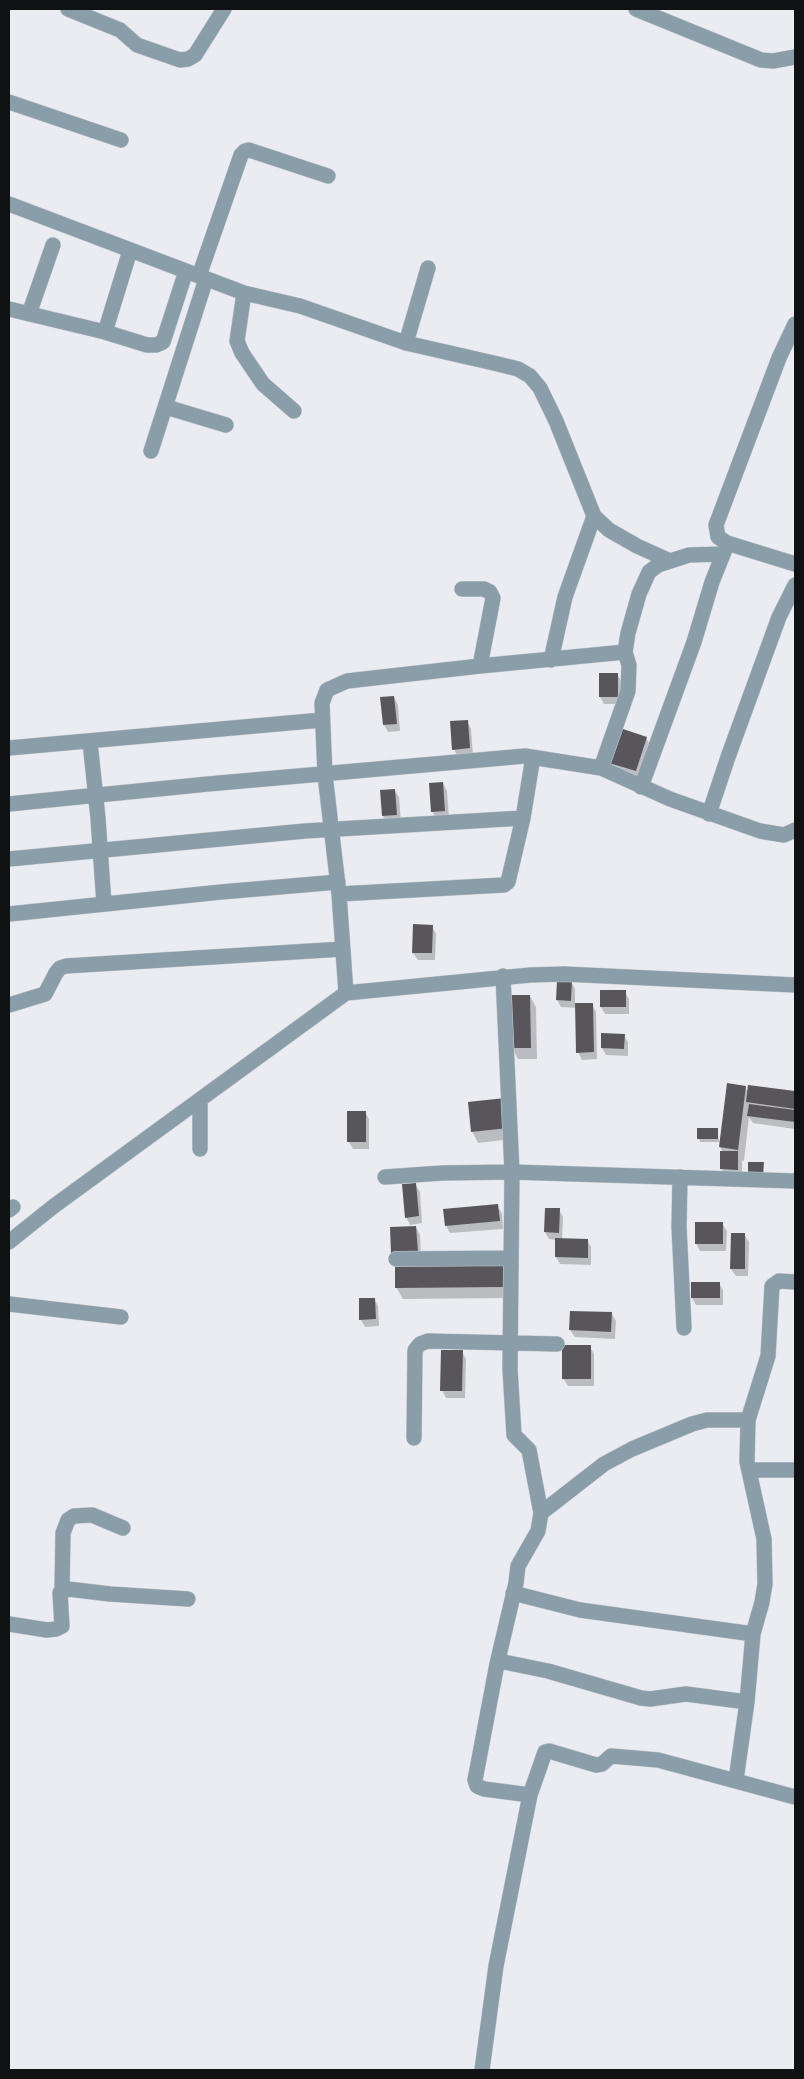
<!DOCTYPE html>
<style>
body{margin:0}
#map{position:relative;width:804px;height:2079px;overflow:hidden;background:#eaecf1;font-family:"DM Sans",sans-serif}
canvas{display:block}
.frame{position:absolute;inset:0;border:10px solid #101113;pointer-events:none}
</style>
<div id="map">
<canvas width="804" height="2079"></canvas>
<div class="frame"></div>
</div>
<script>
const context = document.querySelector('canvas').getContext('2d');
context.lineJoin = 'round';
function fillPath(path, color) {
  context.fillStyle = color;
  context.fill(path, 'evenodd');
}
function shape(rows) {
  const path = new Path2D();
  for (const r of rows) {
    path.moveTo(r[0], r[1]);
    for (let i = 2; i < r.length; i += 2) path.lineTo(r[i], r[i + 1]);
  }
  return path;
}
function stroke(path, color, width, dash) {
  context.strokeStyle = color;
  context.lineWidth = width;
  context.lineCap = dash ? 'butt' : 'round';
  context.setLineDash(dash || []);
  context.stroke(path);
}
fillPath(shape([
 [617,674,621,681,621,704,604,704,600,697],
 [394,697,398,705,400,731,388,732,384,725,382,699],
 [467,721,471,729,473,755,458,757,454,749],
 [646,738,650,745,640,778,615,770,610,763],
 [443,783,447,791,449,818,436,818,432,811],
 [394,790,399,797,401,822,387,823,383,816],
 [432,926,436,934,435,960,418,960,413,953],
 [571,981,575,989,575,1005,592,1004,596,1012,597,1059,582,1060,578,1052,577,1008,561,1007,557,1000],
 [625,992,629,999,629,1014,605,1014,601,1007],
 [530,996,536,1007,537,1059,518,1059,512,1048],
 [624,1035,628,1042,628,1056,606,1055,602,1048],
 [749,1086,795,1092,795,1129,753,1123,749,1117,744,1161,742,1160,742,1177,726,1176,722,1169,723,1152,720,1147,721,1142,700,1142,699,1138,717,1129,719,1141,721,1141,745,1087,748,1092],
 [504,1100,513,1139,478,1143,472,1131],
 [349,1112,365,1112,369,1119,369,1149,353,1149,349,1142],
 [415,1184,420,1192,422,1223,410,1225,406,1217],
 [497,1206,502,1213,503,1229,450,1233,446,1226,445,1210],
 [559,1210,563,1217,562,1240,587,1240,591,1247,591,1265,560,1264,556,1257,556,1240,549,1239,545,1232],
 [722,1223,727,1231,726,1251,700,1251,696,1243],
 [416,1227,420,1235,421,1259,392,1252],
 [744,1234,749,1242,748,1276,736,1276,731,1269],
 [503,1265,510,1298,403,1299,396,1287],
 [719,1283,723,1290,723,1305,696,1305,692,1298],
 [374,1299,378,1306,379,1326,365,1327,361,1320],
 [612,1314,616,1321,615,1339,575,1337,570,1330],
 [590,1347,594,1354,594,1386,568,1386,563,1378],
 [462,1352,466,1359,465,1398,446,1398,442,1390]
]), '#0003');
fillPath(shape([
 [599,673,618,673,618,697,599,697],
 [394,696,397,724,383,725,380,697],
 [468,720,470,748,452,750,450,721],
 [620,728,647,737,636,771,609,763],
 [443,782,445,811,431,812,429,783],
 [395,789,397,815,382,816,380,790],
 [413,924,433,925,432,953,412,953],
 [557,980,572,980,571,1001,556,1000],
 [600,990,626,990,626,1007,600,1007],
 [509,995,530,995,531,1048,510,1048],
 [575,1003,593,1003,594,1052,576,1053],
 [601,1033,625,1034,624,1049,601,1048],
 [727,1083,746,1086,738,1150,719,1147],
 [748,1085,795,1091,795,1109,746,1102],
 [505,1098,508,1128,471,1132,468,1102],
 [749,1104,795,1110,795,1122,747,1116],
 [347,1111,366,1111,366,1142,347,1142],
 [697,1128,718,1128,718,1139,697,1139],
 [720,1151,738,1151,738,1170,720,1169],
 [748,1162,764,1162,763,1176,748,1176],
 [416,1183,419,1216,405,1218,402,1184],
 [498,1204,500,1221,445,1226,443,1209],
 [545,1208,560,1208,559,1233,544,1232],
 [695,1222,723,1222,723,1244,695,1244],
 [416,1226,418,1252,391,1253,390,1227],
 [731,1233,745,1233,745,1269,730,1269],
 [555,1238,588,1239,588,1258,555,1257],
 [504,1264,504,1287,395,1288,395,1265],
 [691,1282,720,1282,720,1298,691,1298],
 [359,1298,375,1298,376,1319,359,1320],
 [570,1311,612,1312,611,1332,569,1330],
 [562,1345,591,1345,591,1379,562,1379],
 [441,1350,463,1350,462,1391,440,1391]
]), '#58565b');
const minor = shape([
 [68,9,120,30,137,45,180,60,188,59,195,55,224,9],
 [636,9,761,60,773,61,795,57],
 [9,102,121,140],
 [9,204,244,293,300,306,406,343,498,364,518,369,530,376,540,388,556,421,594,516,565,597,551,660],
 [199,276,241,155,245,151,249,150,328,176],
 [244,293,237,341,242,353,263,384,294,411],
 [9,309,105,332,147,345,156,345,163,342,186,271],
 [29,314,53,245],
 [795,324,779,358,716,525,718,537,727,543,795,564],
 [105,332,129,254],
 [406,343,428,268],
 [166,407,226,425],
 [151,451,206,279],
 [594,516,609,530,637,546,670,561],
 [462,589,484,589,490,592,493,598,480,666],
 [90,742,98,818,104,904],
 [9,748,322,720],
 [601,768,628,691,629,665,625,652],
 [641,787,694,642,712,582,726,547],
 [9,804,208,784,525,756,601,768,670,799,760,831,784,835,795,830],
 [709,814,728,757,779,617,795,585],
 [9,859,305,831,523,818,532,763,529,758],
 [339,894,504,885,508,882,523,818],
 [9,914,221,892,338,882],
 [346,993,339,894,325,775,322,703,327,690,347,681,480,666,625,652,628,633,639,594,649,572,658,565,689,555,723,554],
 [9,1005,45,994,56,973,60,968,66,966,343,949],
 [200,1101,200,1149],
 [385,1177,442,1173,512,1172,795,1181],
 [680,1177,679,1227,684,1328],
 [9,1210,13,1207],
 [9,1242,54,1206,346,993,530,975,564,974,795,985],
 [396,1259,511,1258],
 [9,1304,121,1317],
 [414,1438,415,1350,420,1344,428,1341,557,1344],
 [750,1470,795,1470],
 [541,1513,604,1464,632,1449,692,1424,707,1420,748,1420],
 [62,1590,63,1533,68,1520,74,1516,92,1515,123,1528],
 [513,1593,580,1610,753,1634],
 [9,1624,47,1630,56,1629,62,1626,60,1593,68,1589,110,1594,188,1599],
 [497,1664,516,1583,518,1566,538,1531,541,1513,529,1450,514,1435,510,1369,512,1172,503,976],
 [736,1780,747,1702,753,1634,762,1602,765,1584,764,1539,747,1462,748,1420,768,1356,772,1286,779,1281,795,1282],
 [530,1795,484,1789,477,1786,475,1780,497,1664,504,1662,548,1671,641,1698,650,1699,686,1694,747,1702],
 [482,2070,496,1966,530,1795,545,1752,549,1751,596,1765,602,1764,611,1756,658,1760,795,1797]
]);
stroke(minor, '#c7c9cd', 16);
stroke(minor, '#8a9eaa', 15);
</script>
